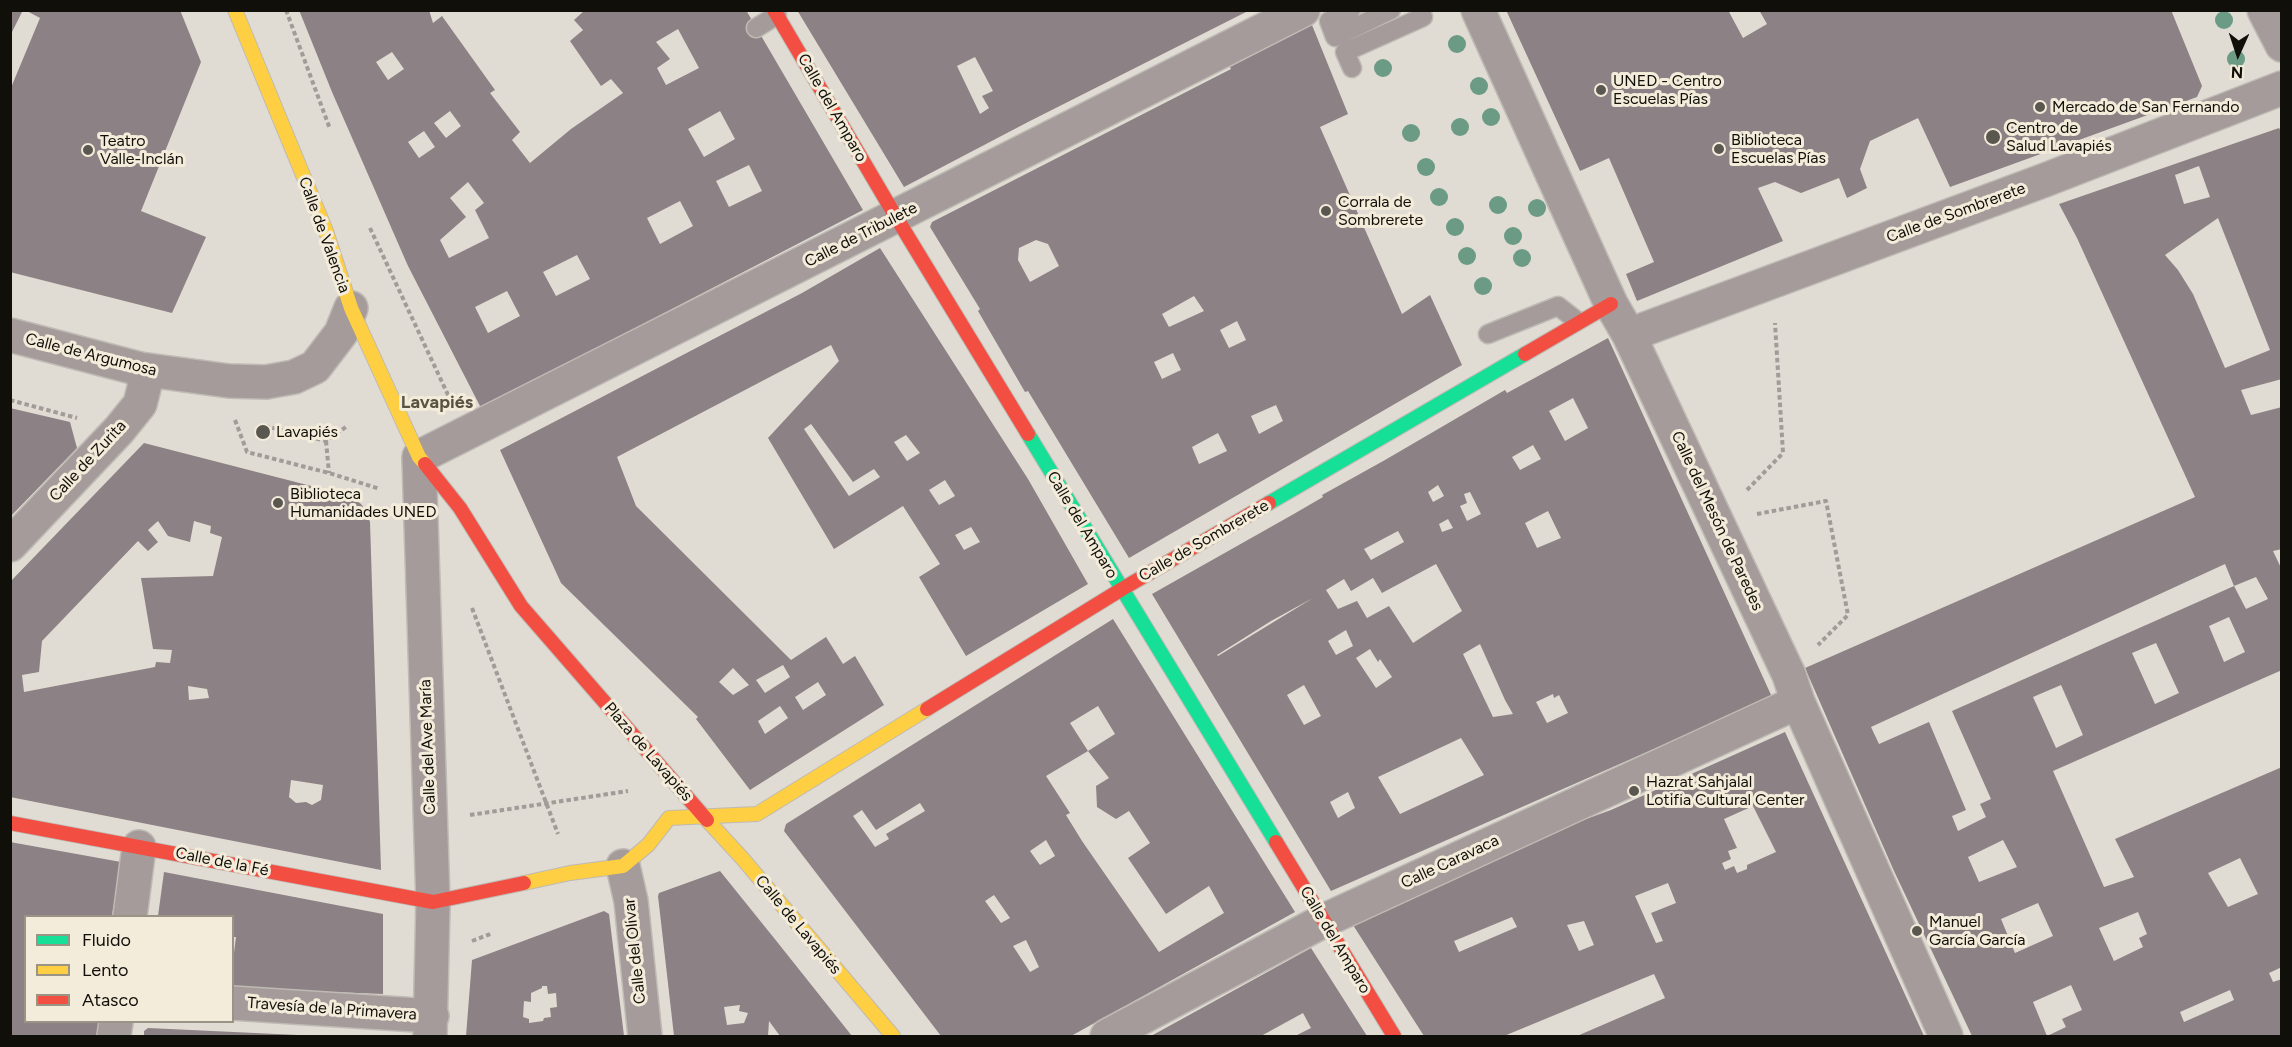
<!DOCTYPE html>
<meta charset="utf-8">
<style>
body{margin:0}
#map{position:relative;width:2292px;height:1047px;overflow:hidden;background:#e0dcd3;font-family:Figtree,sans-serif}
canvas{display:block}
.frame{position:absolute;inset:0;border:12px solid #110f09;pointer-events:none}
.legend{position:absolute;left:24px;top:915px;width:210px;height:108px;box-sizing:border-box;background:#f4ecda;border:2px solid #999486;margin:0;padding:8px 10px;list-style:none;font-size:18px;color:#110f09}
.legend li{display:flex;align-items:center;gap:12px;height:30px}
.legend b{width:30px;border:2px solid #999486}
.north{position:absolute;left:2208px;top:24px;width:60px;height:60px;-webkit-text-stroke:4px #f4ecda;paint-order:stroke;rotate:183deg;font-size:16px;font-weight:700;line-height:24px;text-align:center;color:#110f09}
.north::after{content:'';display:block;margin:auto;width:21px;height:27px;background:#110f09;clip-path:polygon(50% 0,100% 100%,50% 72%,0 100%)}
</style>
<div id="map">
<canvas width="2292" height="1047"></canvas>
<div class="frame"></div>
<ul class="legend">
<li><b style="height:8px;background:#16e098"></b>Fluido</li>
<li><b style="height:8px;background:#ffcf43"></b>Lento</li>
<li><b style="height:8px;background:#f24e42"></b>Atasco</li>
</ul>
<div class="north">N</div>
</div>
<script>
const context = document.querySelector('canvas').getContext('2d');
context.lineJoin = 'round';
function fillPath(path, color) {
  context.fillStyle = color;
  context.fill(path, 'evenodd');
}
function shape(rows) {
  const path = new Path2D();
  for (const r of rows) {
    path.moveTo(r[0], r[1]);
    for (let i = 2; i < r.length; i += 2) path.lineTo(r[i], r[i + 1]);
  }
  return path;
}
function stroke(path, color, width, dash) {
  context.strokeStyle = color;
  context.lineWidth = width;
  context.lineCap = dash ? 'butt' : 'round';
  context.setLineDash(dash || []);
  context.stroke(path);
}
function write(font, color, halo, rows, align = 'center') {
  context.font = font + ' Figtree,sans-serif';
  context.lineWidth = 6;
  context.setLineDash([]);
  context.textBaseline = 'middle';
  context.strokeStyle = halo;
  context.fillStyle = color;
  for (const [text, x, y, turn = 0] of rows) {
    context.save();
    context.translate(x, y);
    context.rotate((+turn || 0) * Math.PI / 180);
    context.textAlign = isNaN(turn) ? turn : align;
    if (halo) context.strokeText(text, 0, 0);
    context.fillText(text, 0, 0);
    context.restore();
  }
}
fillPath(shape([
 [10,10,23,10,10,36],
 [25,10,180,10,201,62,141,211,206,237,172,313,10,272,10,90,40,18],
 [299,10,429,10,433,23,442,16,495,90,490,93,520,132,512,140,530,163,571,129,623,93,611,79,601,86,570,41,583,30,574,20,585,10,746,10,863,210,481,408,408,266,332,92],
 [678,29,699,68,666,85,657,68,670,59,656,42],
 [392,52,404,69,388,80,376,62],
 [450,111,461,126,446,138,434,123],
 [720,111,735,139,704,157,688,129],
 [424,131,435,147,419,158,408,142],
 [749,165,762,191,729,207,716,181],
 [468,182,484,203,475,210,489,238,449,258,440,240,466,217,450,198],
 [680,201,693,226,660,244,647,218],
 [577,255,590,279,556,296,543,272],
 [507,291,520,316,488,333,475,307],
 [797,10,1250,10,1028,122,904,187],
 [975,57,993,91,982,96,989,108,980,114,957,66],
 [1506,10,1728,10,1743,38,1767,24,1759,10,2171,10,2202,86,2197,97,1950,187,1918,118,1870,141,1860,169,1867,188,1847,198,1839,178,1801,193,1775,182,1758,188,1783,241,1637,301,1626,274,1654,262,1609,158,1580,171],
 [1312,25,1348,114,1320,127,1402,314,1430,295,1462,365,1129,558,1028,391,1025,392,978,311,980,309,930,227,932,222,1231,69,1230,67],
 [1036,240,1048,244,1059,266,1030,282,1018,260,1019,248],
 [1194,296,1204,311,1169,327,1162,314],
 [1237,321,1246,340,1229,348,1220,330],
 [1173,353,1181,370,1162,379,1154,362],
 [1276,405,1283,421,1259,434,1251,416],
 [1218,433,1227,451,1199,464,1192,447],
 [2279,128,2282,133,2282,379,2241,390,2251,415,2282,407,2282,549,2273,551,2282,570,2282,670,2053,771,2104,887,2134,877,2115,839,2282,767,2282,967,2269,973,2273,982,2282,979,2282,1036,1972,1036,1894,871,1805,668,2195,497,2077,238,2059,204],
 [2199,166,2210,197,2184,204,2175,175],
 [2218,218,2270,350,2225,368,2193,294,2178,270,2165,255],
 [2225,564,2234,586,2256,577,2268,599,2246,609,2234,586,1952,711,1991,799,1980,804,1986,817,1958,831,1952,816,1966,810,1929,722,1879,744,1871,727],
 [2229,617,2245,652,2224,662,2209,626],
 [2156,643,2179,693,2155,704,2132,653],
 [2061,685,2083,735,2056,748,2033,697],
 [2003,840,2017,867,1979,882,1968,857],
 [2240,858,2258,894,2228,907,2208,873],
 [2038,903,2053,936,2015,953,2001,919],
 [2138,912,2147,934,2139,938,2143,947,2114,961,2099,928],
 [2071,985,2082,1010,2062,1019,2066,1027,2047,1036,2033,1002],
 [2230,990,2234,1000,2184,1022,2180,1012],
 [880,248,1028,479,1088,584,966,656,919,577,940,564,903,506,834,549,768,438,839,361,831,345,617,457,636,506,791,660,826,637,843,664,855,656,884,705,750,790,696,719,698,717,561,583,500,450,802,293],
 [811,424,853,482,874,469,880,477,849,496,804,429],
 [906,435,920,453,907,461,894,442],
 [945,480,955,496,939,505,929,490],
 [971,527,980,542,964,550,955,535],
 [783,665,790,677,765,693,756,680],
 [733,668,749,685,733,695,719,682],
 [818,682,826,695,803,710,795,697],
 [780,706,788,718,765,734,758,721],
 [1608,338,1772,697,1331,891,1152,594,1292,515,1323,497,1322,495,1385,460,1505,390,1507,393],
 [1573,398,1588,428,1565,441,1549,411],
 [1533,445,1541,459,1520,470,1512,457],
 [1438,485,1444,496,1433,502,1428,492],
 [1470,492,1481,514,1467,521,1460,506,1467,503,1464,494],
 [1548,511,1561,538,1537,548,1525,523],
 [1448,519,1453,528,1442,532,1439,524],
 [1398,531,1404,542,1371,560,1364,549],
 [1436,564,1462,611,1413,643,1389,606,1367,618,1357,601,1338,609,1326,590,1344,579,1351,591,1373,578,1382,593],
 [1313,598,1218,656,1217,655,1271,621],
 [1346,630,1353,646,1336,655,1328,641],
 [1480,644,1505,700,1513,714,1493,717,1463,654],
 [1370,649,1378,662,1380,659,1392,677,1376,688,1356,658],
 [1304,685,1321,716,1304,725,1287,695],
 [1553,694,1554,698,1559,695,1568,713,1547,723,1536,702],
 [1461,738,1484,775,1400,814,1378,777],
 [1348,792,1355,808,1338,818,1330,802],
 [10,408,70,422,77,448,10,517],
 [144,443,350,496,361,504,366,511,370,522,381,870,10,797,10,582],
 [158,521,168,536,190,542,194,521,211,526,210,533,222,537,213,576,141,578,153,649,172,650,170,663,156,662,155,667,24,692,22,675,39,672,42,641,138,541,148,551,158,542,148,530],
 [188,686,207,689,209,698,189,700],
 [291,780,323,785,321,800,312,805,306,802,296,803,289,797],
 [1113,619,1295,912,1071,1036,941,1036,784,831,786,824],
 [1098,706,1115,734,1088,751,1109,778,1096,786,1097,807,1116,819,1129,811,1150,843,1128,858,1166,914,1209,886,1224,913,1159,952,1082,841,1066,815,1070,813,1046,776,1088,751,1070,723],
 [920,803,925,811,886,834,889,839,875,847,853,816,862,810,876,830],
 [1046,840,1055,856,1040,865,1030,851],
 [994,895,1010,918,1001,923,985,901],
 [1026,940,1039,967,1030,972,1013,946],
 [1785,732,1924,1036,1577,1036,1665,998,1654,974,1504,1036,1424,1036,1353,925,1575,823,1611,810],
 [1753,806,1776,852,1747,865,1747,869,1737,873,1734,866,1725,870,1722,863,1731,859,1728,851,1737,848,1724,819],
 [1668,883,1676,903,1651,913,1663,941,1656,943,1635,896],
 [1512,917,1517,927,1459,952,1454,941],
 [1584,921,1594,945,1579,951,1567,925],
 [10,842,121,862,112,916,26,916,26,1022,99,1022,97,1036,10,1036],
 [720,871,778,943,852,1036,780,1036,769,1021,768,1036,674,1036,658,896,659,893],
 [740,1005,739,1011,748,1013,744,1023,727,1025,724,1007],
 [164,872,383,914,383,994,232,988,232,952,234,953,236,937,232,937,232,916,158,916],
 [604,911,609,914,624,1036,466,1036,472,960],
 [542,986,547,986,548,994,556,993,557,1007,550,1008,551,1017,544,1018,543,1021,529,1023,529,1019,523,1017,524,1001,531,1002,531,993,542,988],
 [1311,948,1367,1036,1295,1036,1311,1028,1303,1013,1261,1036,1151,1036],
 [148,1028,298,1035,298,1036,144,1036,144,1031]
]), '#8c8184');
const lane = shape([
 [1351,10,1329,21,1335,37,1391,10],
 [756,28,777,15],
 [1352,68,1345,52,1423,17,1420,10],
 [1488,334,1558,306,1577,321]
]);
const street = shape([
 [1478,10,1611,304,1629,335,1789,675,1798,702,1946,1036],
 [2264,10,2282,45],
 [10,335,140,369,229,381,266,382,294,377,315,367,341,333,351,308],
 [1629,335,2045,180,2282,88],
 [10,545,119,430,140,404,145,384,140,369],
 [623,866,631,901,645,1036],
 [130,916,139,847],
 [232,1003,432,1016],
 [114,1036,116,1022],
 [430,1036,433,902,419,457,1303,10],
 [1107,1036,1323,921,1798,702]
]);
const fast = shape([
 [1028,434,1276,842],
 [1269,503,1525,354]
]);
const slow = shape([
 [235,10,326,231,351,308,419,457,425,464],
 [707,820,742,858,893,1036],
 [524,883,570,873,623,866,648,845,669,818,757,814,927,709]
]);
const jam = shape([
 [774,10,896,217,1028,434],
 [1525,354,1611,304],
 [425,464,460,508,521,606,707,820],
 [927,709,1122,589,1269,503],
 [10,823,433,902,524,883],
 [1276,842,1394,1036]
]);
stroke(lane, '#bebab4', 21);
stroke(street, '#bebab4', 36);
stroke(fast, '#bebab4', 16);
stroke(slow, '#bebab4', 16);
stroke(jam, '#bebab4', 16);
stroke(shape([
 [286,10,330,129],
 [370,228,449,397],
 [10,400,77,418],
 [235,420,247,452,329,473,380,489],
 [265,426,326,441,346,427],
 [326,441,329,473],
 [1747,490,1783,453,1775,323],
 [1757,514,1826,501,1848,615,1818,645],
 [472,608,558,834],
 [470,815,628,791],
 [472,941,493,933]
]), '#a29b98', 4, [4.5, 3]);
stroke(lane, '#a49b9a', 18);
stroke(street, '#a49b9a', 33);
stroke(fast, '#16e098', 14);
stroke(slow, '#ffcf43', 14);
stroke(jam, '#f24e42', 14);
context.fillStyle = '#6b9a85';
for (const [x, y] of [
 [2224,20],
 [1457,44],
 [2236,59],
 [1383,68],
 [1479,86],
 [1491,117],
 [1460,127],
 [1411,133],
 [1426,167],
 [1439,197],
 [1498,205],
 [1537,208],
 [1455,227],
 [1513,236],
 [1467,256],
 [1522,258],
 [1483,286]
]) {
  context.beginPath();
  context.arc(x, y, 9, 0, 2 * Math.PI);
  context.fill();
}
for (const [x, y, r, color] of [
 [1601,90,6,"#595750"],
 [2040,107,6,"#595750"],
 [1993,137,8,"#595750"],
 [1719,149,6,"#595750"],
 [88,150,6,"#595750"],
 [1326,211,6,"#595750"],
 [263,432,8,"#595750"],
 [278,503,6,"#595750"],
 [1634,791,6,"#595750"],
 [1917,931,6,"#595750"]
]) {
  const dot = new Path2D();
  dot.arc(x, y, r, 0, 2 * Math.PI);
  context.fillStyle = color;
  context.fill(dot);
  stroke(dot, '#f4ecda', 2);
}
write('16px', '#110f09', '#f4ecda', [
 ["UNED - Centro",1613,81],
 ["Escuelas Pías",1613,99],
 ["Mercado de San Fernando",2052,107],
 ["Centro de",2006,128],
 ["Salud Lavapiés",2006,146],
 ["Biblioteca",1731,140],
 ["Escuelas Pías",1731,158],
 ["Teatro",100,141],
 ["Valle-Inclán",100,159],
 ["Corrala de",1338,202],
 ["Sombrerete",1338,220],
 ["Lavapiés",276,432],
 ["Biblioteca",290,494],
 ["Humanidades UNED",290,512],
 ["Hazrat Sahjalal",1646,782],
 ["Lotifia Cultural Center",1646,800],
 ["Manuel",1929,922],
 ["García García",1929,940]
], 'left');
write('16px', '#110f09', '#f4ecda', [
 ["Calle del Amparo",832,108,60],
 ["Calle de Sombrerete",1956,213,-20],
 ["Calle de Valencia",324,235,70],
 ["Calle de Tribulete",861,235,-27],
 ["Calle de Argumosa",91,355,14],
 ["Calle de Zurita",88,461,-47],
 ["Calle del Mesón de Paredes",1717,521,65],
 ["Calle del Amparo",1082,525,59],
 ["Calle de Sombrerete",1204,541,-30],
 ["Calle del Ave María",428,747,-92],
 ["Plaza de Lavapiés",648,752,49],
 ["Calle de la Fé",222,862,11],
 ["Calle Caravaca",1450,862,-25],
 ["Calle de Lavapiés",798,925,50],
 ["Calle del Amparo",1335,940,59],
 ["Calle del Olivar",635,951,-96],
 ["Travesía de la Primavera",332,1009,4]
]);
write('bold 18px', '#595343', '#f4ecda', [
 ["Lavapiés",437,403]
]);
</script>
